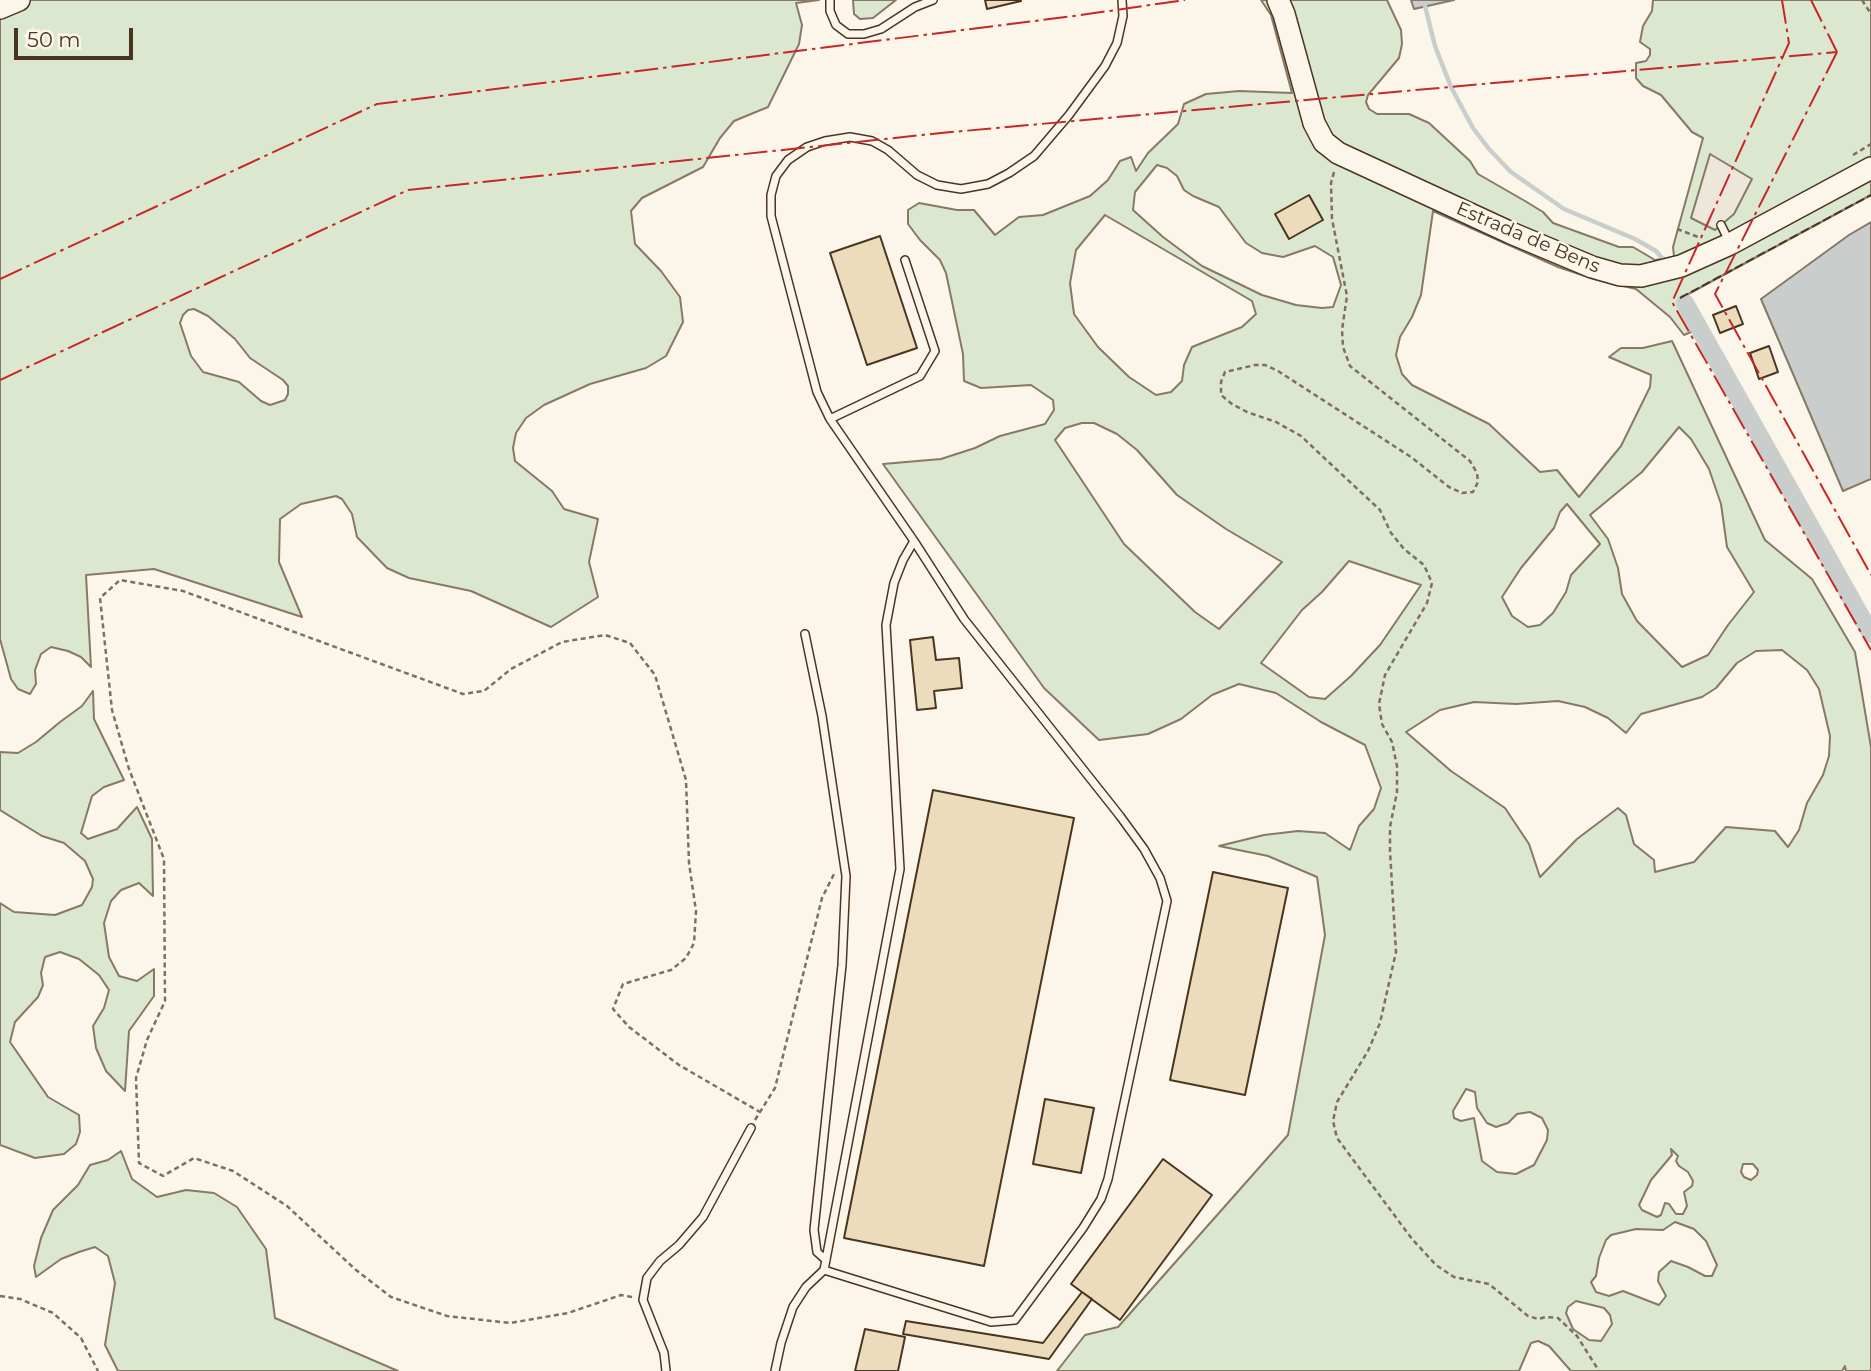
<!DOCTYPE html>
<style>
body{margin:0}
#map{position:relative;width:1871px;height:1371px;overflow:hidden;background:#fbf6e9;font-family:Montserrat,sans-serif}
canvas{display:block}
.scale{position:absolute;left:14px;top:28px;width:119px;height:32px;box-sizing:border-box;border:4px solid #4a3520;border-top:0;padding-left:9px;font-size:21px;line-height:24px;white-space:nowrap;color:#4a3520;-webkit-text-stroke:5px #fbf6e9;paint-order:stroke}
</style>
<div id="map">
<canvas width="1871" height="1371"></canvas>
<div class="scale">50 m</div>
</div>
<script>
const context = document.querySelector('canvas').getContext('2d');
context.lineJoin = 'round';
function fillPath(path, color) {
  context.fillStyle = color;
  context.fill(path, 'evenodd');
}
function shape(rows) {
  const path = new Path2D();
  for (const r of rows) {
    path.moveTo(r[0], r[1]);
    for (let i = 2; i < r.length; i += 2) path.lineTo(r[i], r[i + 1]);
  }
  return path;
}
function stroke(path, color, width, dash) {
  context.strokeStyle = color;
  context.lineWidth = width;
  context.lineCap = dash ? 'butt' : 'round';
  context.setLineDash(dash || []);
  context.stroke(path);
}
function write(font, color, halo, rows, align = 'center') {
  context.font = font + ' Montserrat,sans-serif';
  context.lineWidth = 5;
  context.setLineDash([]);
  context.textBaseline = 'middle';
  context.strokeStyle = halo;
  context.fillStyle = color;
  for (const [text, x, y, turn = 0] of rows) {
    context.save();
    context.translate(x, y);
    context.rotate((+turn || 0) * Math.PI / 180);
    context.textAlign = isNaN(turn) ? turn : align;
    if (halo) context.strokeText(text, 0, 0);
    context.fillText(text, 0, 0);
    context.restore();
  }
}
const green = shape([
 [0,0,819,0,796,3,802,25,799,44,768,107,734,121,720,138,703,167,642,198,631,211,635,244,661,271,680,297,683,322,666,356,646,368,590,384,544,405,526,418,516,433,513,448,515,461,552,491,564,509,598,519,589,562,598,597,551,627,471,591,409,578,387,568,357,537,352,514,342,499,336,496,301,504,280,519,279,562,302,617,154,569,86,575,91,667,81,657,68,651,51,647,41,654,35,670,36,684,30,694,18,689,11,679,0,639,0,0],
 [194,309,208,316,235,339,250,358,283,380,288,386,288,394,285,400,270,405,261,401,239,382,203,372,191,356,180,323,183,315,188,310,194,309],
 [853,0,896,0,873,18,860,19,854,14,853,0],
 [1261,0,1387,0,1401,30,1402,44,1399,58,1368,95,1366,102,1369,109,1377,114,1409,114,1429,123,1470,161,1478,174,1525,201,1543,212,1553,223,1619,247,1633,247,1655,260,1674,257,1673,247,1703,138,1692,132,1661,95,1643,86,1636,78,1636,63,1646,61,1650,55,1650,49,1640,42,1643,26,1652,11,1653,0,1871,0,1871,195,1681,298,1698,329,1684,335,1670,317,1636,289,1594,279,1558,267,1433,211,1421,295,1412,317,1400,337,1396,355,1402,374,1412,385,1489,424,1540,472,1557,470,1579,497,1621,446,1650,387,1651,375,1609,357,1621,348,1643,348,1672,341,1765,540,1812,579,1855,652,1871,747,1871,1371,1846,1371,1845,1366,1842,1371,1571,1371,1549,1346,1538,1341,1531,1343,1519,1371,1057,1371,1085,1335,1118,1327,1288,1135,1325,935,1317,877,1268,856,1219,846,1264,835,1298,831,1325,833,1350,850,1359,826,1374,809,1381,788,1365,745,1321,722,1276,693,1239,684,1212,695,1181,719,1148,734,1099,740,1044,688,883,464,941,459,975,448,1000,436,1045,424,1054,410,1053,400,1031,385,981,388,964,381,963,354,946,273,940,260,920,240,908,224,908,210,919,203,957,210,974,210,995,235,1019,217,1043,215,1090,196,1108,180,1120,161,1131,157,1136,171,1148,153,1178,124,1184,104,1206,94,1239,91,1292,93,1271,15,1261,0],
 [1157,165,1167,168,1177,176,1184,190,1193,196,1219,207,1246,243,1262,253,1283,257,1315,246,1333,257,1341,285,1333,307,1322,308,1296,305,1262,295,1202,266,1163,237,1133,210,1135,192,1157,165],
 [1105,215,1252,301,1256,314,1242,327,1192,347,1184,365,1182,381,1171,392,1156,395,1129,377,1098,347,1074,314,1070,283,1076,250,1105,215],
 [1082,423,1094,423,1117,434,1137,450,1177,495,1226,529,1282,562,1219,629,1195,612,1124,544,1055,440,1065,428,1082,423],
 [1679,427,1691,439,1709,469,1721,504,1727,547,1754,592,1728,625,1708,655,1682,667,1637,621,1622,594,1618,568,1608,539,1590,515,1642,472,1679,427],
 [1567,504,1600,544,1571,575,1566,592,1553,613,1540,625,1528,627,1512,616,1502,597,1521,568,1554,528,1560,512,1567,504],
 [1349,561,1421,585,1380,645,1351,676,1325,699,1309,697,1261,663,1302,610,1322,592,1349,561],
 [1782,650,1807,670,1819,689,1830,736,1829,756,1823,775,1807,803,1799,830,1788,847,1775,831,1726,827,1694,862,1655,872,1654,860,1634,844,1626,815,1618,808,1577,839,1540,877,1529,844,1505,808,1451,771,1406,732,1440,710,1474,702,1516,704,1558,701,1585,707,1608,718,1626,733,1641,714,1702,697,1716,688,1737,663,1756,651,1782,650],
 [1466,1089,1475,1092,1477,1108,1487,1123,1496,1127,1508,1123,1517,1114,1530,1112,1542,1118,1548,1130,1547,1140,1534,1165,1516,1174,1497,1172,1482,1161,1474,1118,1461,1121,1454,1118,1453,1111,1466,1089],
 [1671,1149,1678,1156,1676,1161,1679,1166,1688,1172,1693,1181,1692,1186,1684,1192,1687,1206,1683,1214,1676,1214,1669,1204,1665,1203,1661,1215,1657,1217,1642,1210,1639,1205,1651,1180,1672,1155,1671,1149],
 [1743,1164,1753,1164,1758,1170,1757,1175,1751,1180,1744,1177,1741,1172,1743,1164],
 [1675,1222,1694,1229,1706,1241,1717,1265,1712,1276,1705,1276,1688,1267,1671,1261,1659,1272,1658,1281,1666,1296,1659,1305,1623,1291,1609,1296,1596,1292,1591,1282,1596,1276,1599,1258,1606,1240,1611,1235,1636,1229,1663,1230,1675,1222],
 [1576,1301,1604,1308,1610,1315,1612,1324,1601,1341,1589,1340,1573,1329,1566,1313,1568,1307,1576,1301],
 [93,691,94,719,124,780,104,787,92,796,81,833,88,839,117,829,137,807,152,839,153,896,139,883,121,890,111,901,104,923,109,957,119,976,137,981,154,969,154,996,129,1031,125,1091,106,1071,96,1048,93,1026,104,1008,109,990,99,975,79,959,60,952,45,957,41,973,43,985,38,997,15,1022,10,1042,48,1097,79,1115,80,1132,76,1144,64,1154,35,1158,0,1145,0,903,14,912,55,915,82,905,92,887,93,879,85,861,64,843,42,836,0,810,0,752,18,753,36,742,60,722,82,706,93,691],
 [121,1151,132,1179,157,1197,186,1190,214,1193,237,1207,266,1249,275,1318,398,1371,118,1371,105,1345,115,1283,108,1256,95,1247,79,1252,61,1259,36,1277,34,1266,41,1238,53,1210,78,1185,90,1165,108,1160,121,1151]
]);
fillPath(green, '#dce7d0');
stroke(green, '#887966', 2);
const parking = shape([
 [1710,154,1752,179,1734,214,1715,230,1691,218,1710,154]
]);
fillPath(parking, '#ede7d9');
stroke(parking, '#887966', 2);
const water = shape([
 [1411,0,1454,0,1414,9,1411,0],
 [1871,222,1871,479,1843,491,1761,299,1849,235,1871,222]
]);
fillPath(water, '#c9cecd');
stroke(water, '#887966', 2);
stroke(shape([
 [1425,6,1435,46,1451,87,1473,128,1489,149,1511,172,1564,209,1635,239,1656,251,1662,258]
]), '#c9cecd', 4.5);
stroke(shape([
 [1685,303,1871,634]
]), '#c9cecd', 18);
const building = shape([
 [985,0,1020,0,1021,1,987,9,985,0],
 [1309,195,1323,220,1289,239,1275,214,1309,195],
 [880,236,917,348,867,365,830,253,880,236],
 [1736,306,1743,324,1720,333,1713,315,1736,306],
 [1769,346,1778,372,1759,379,1750,353,1769,346],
 [933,637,936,660,959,658,962,688,934,691,936,708,917,710,910,640,933,637],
 [933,790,1074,818,984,1266,844,1238,933,790],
 [1213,872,1288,888,1245,1095,1170,1080,1213,872],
 [1045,1099,1094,1108,1081,1173,1033,1164,1045,1099],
 [1163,1159,1212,1195,1120,1320,1071,1284,1163,1159],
 [1082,1292,1092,1299,1049,1359,903,1334,906,1321,1043,1343,1082,1292],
 [865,1329,905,1337,898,1371,855,1371,865,1329]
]);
fillPath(building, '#ecdcbc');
stroke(building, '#4a3520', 2);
const lane = shape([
 [830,0,830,11,836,25,848,34,864,34,881,29,915,7,933,0],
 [1721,225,1730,243],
 [830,419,920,376,935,351,905,260],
 [914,541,964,619,1120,816,1144,849,1160,878,1167,901,1108,1179,1101,1199,1083,1228,1015,1320,991,1322,824,1270,900,869,886,625,894,583,903,560,914,541],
 [914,541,830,419,817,392,771,216,771,195,776,176,788,160,807,147,825,141,850,137,872,141,888,150,917,175,937,185,961,189,988,184,1009,173,1034,156,1069,115,1105,66,1117,43,1123,16,1122,0],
 [805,634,822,716,846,876,842,965,814,1230,817,1252,826,1260],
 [666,1371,664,1353,643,1300,647,1278,660,1261,679,1245,703,1217,751,1128],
 [775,1371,781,1343,793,1307,806,1287,824,1270]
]);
const secondary = shape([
 [1278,0,1284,14,1314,123,1324,142,1338,153,1511,233,1592,267,1620,275,1641,276,1681,266,1730,244,1871,168],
 [0,8,19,0]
]);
stroke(lane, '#4a3520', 10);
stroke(secondary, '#4a3520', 24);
stroke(shape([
 [1862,0,1871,14],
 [1853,155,1871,144],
 [1334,172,1331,183,1332,219,1347,296,1342,330,1343,347,1350,366,1470,461,1477,473,1478,482,1473,492,1462,493,1449,487,1411,457,1278,371,1265,365,1255,365,1225,372,1221,382,1221,395,1232,404,1247,412,1276,422,1301,436,1320,454,1380,510,1391,533,1404,549,1424,565,1432,583,1427,603,1385,675,1379,704,1382,724,1392,742,1397,766,1397,792,1390,827,1390,851,1396,952,1380,1023,1368,1051,1337,1102,1333,1121,1337,1138,1412,1239,1436,1265,1454,1277,1489,1284,1528,1316,1538,1319,1546,1317,1558,1318,1577,1336,1599,1371],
 [1677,229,1701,238],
 [755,1120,775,1088,822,898,834,874],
 [0,1296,20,1299,53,1313,81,1338,98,1371],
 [632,1297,621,1295,568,1313,510,1323,447,1316,391,1297,356,1270,287,1206,233,1171,194,1158,163,1176,139,1163,136,1078,147,1040,165,1001,164,859,129,769,112,710,100,598,120,580,183,591,463,694,484,691,511,669,562,642,605,635,630,643,655,675,686,780,689,863,696,911,694,943,686,958,671,970,623,984,613,1009,629,1027,679,1065,760,1112]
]), '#7f6f5c', 2.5, [5, 3.5]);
stroke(lane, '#fbf6e9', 7);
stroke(secondary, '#fbf6e9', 21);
stroke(shape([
 [1680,298,1871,195]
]), '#4a3520', 2, [9, 3.5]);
stroke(shape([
 [1782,0,1789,43,1672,302,1871,650],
 [1811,0,1837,52],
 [1837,52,1715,294,1871,575],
 [0,279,377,104,1074,16,1185,0],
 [0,380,408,190,941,133,1837,52]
]), '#c62828', 2, [24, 5, 3.5, 5]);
write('19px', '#4a3520', '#fbf6e9', [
 ["Estrada de Bens",1528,238,23]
]);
</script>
